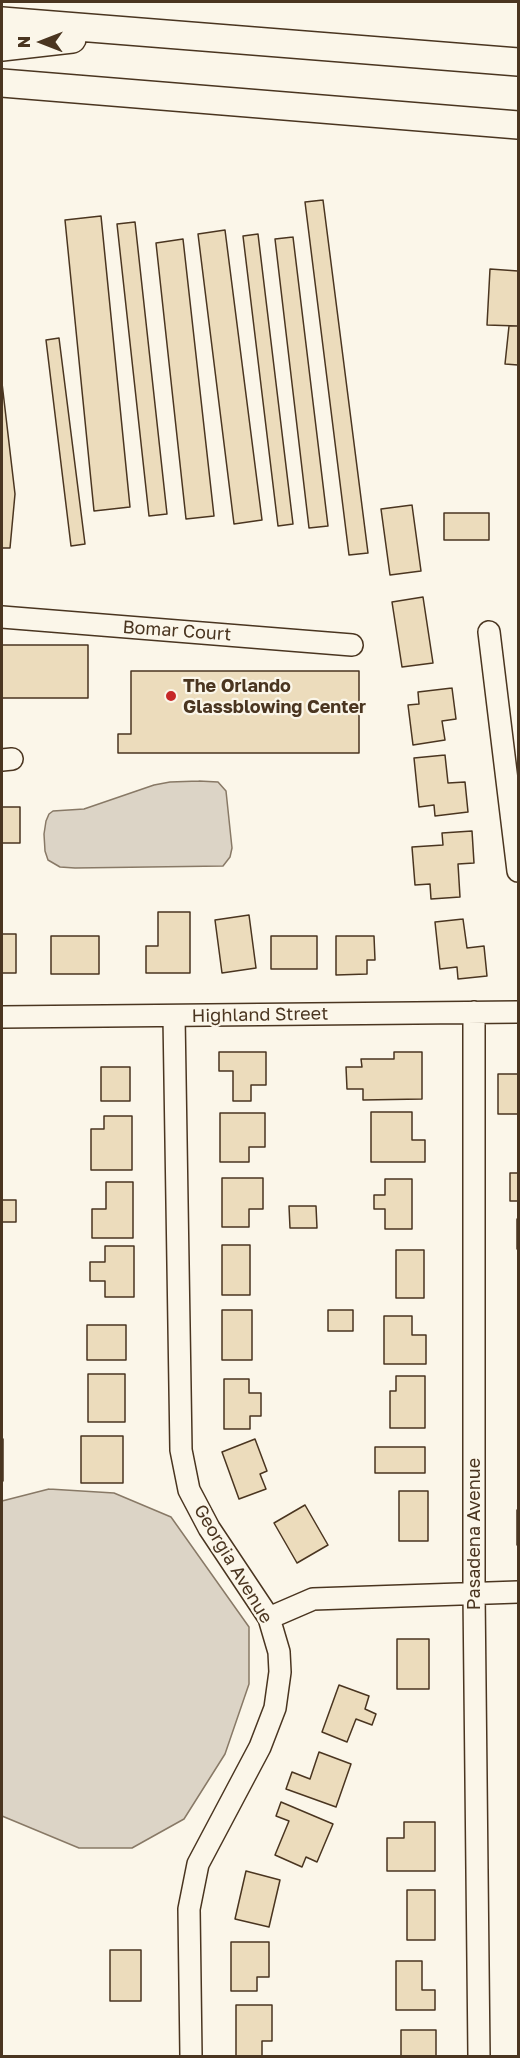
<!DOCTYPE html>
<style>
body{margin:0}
#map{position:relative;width:520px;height:2058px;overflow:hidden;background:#fbf6e9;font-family:"Golos Text",sans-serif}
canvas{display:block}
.frame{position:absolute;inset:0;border:3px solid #4a3520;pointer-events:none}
.north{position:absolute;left:12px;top:12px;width:60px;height:60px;-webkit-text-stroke:4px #fbf6e9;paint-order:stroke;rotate:270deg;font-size:16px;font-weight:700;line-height:24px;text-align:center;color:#4a3520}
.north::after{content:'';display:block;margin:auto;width:21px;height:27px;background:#4a3520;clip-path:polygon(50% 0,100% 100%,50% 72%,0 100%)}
</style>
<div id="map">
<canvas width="520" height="2058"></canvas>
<div class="frame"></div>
<div class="north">N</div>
</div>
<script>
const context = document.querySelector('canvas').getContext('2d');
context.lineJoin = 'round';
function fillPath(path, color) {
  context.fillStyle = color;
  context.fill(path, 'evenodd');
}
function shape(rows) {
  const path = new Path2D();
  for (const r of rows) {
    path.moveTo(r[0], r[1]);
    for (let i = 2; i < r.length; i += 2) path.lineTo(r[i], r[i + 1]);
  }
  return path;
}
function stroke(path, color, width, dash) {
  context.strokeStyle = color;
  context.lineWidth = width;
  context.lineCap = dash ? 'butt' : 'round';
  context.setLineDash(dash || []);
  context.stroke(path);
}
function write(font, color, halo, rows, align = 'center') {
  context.font = font + ' "Golos Text",sans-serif';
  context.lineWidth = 4.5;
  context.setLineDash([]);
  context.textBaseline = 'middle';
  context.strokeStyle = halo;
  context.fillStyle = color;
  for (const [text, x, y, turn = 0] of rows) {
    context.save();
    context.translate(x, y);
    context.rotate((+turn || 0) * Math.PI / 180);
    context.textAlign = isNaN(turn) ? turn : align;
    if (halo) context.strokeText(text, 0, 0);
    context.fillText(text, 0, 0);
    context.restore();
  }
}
const water = shape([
 [199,781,218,782,226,791,232,848,230,857,223,866,75,868,60,867,48,860,45,851,44,834,46,821,49,814,53,811,84,809,154,785,170,782,199,781],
 [49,1489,114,1493,171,1517,249,1627,249,1684,225,1754,184,1819,132,1848,79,1848,2,1816,2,1501,49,1489]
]);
fillPath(water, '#dcd4c6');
stroke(water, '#887966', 1.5);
const building = shape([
 [323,200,368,553,349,555,305,202,323,200],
 [101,216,130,507,94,511,65,220,101,216],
 [135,222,167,514,149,516,117,224,135,222],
 [225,230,262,520,234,524,198,234,225,230],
 [258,234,293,524,278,526,243,236,258,234],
 [293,237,328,526,309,528,275,239,293,237],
 [183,239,214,516,186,519,156,243,183,239],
 [490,269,518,271,518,326,487,325,490,269],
 [509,326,518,326,518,365,505,364,509,326],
 [59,338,85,544,71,546,46,340,59,338],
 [2,383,15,494,10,548,2,548,2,383],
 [412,505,421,571,390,575,381,509,412,505],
 [444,513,489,513,489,540,444,540,444,513],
 [423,597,433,663,402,667,392,602,423,597],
 [2,645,88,645,88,698,2,698,2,645],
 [131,671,359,671,359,753,118,753,118,734,131,734,131,671],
 [452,688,456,719,442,721,445,740,413,745,408,705,419,704,418,692,452,688],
 [445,755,448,783,465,782,468,812,435,816,434,805,419,807,414,758,445,755],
 [2,807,20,807,20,843,2,843,2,807],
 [472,831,474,863,458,864,460,897,431,899,430,884,415,885,412,847,443,845,442,833,472,831],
 [158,912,190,912,190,973,146,973,146,946,158,946,158,912],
 [249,915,256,968,222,973,215,920,249,915],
 [463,919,467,948,484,946,487,976,458,979,457,967,440,969,435,922,463,919],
 [2,934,16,934,16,973,2,973,2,934],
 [51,936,99,936,99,974,51,974,51,936],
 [271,936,317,936,317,969,271,969,271,936],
 [336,936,374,936,375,960,367,960,367,974,336,975,336,936],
 [219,1052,266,1052,266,1085,251,1085,251,1101,233,1101,233,1071,219,1071,219,1052],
 [394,1052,422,1052,422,1099,363,1100,363,1089,347,1089,346,1067,362,1067,361,1059,394,1059,394,1052],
 [101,1067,130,1067,130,1101,101,1101,101,1067],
 [498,1074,518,1074,518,1114,498,1114,498,1074],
 [371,1112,412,1112,412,1140,425,1140,425,1162,371,1162,371,1112],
 [220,1113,265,1113,265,1147,249,1147,249,1162,220,1162,220,1113],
 [104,1116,132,1116,132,1170,91,1170,91,1129,104,1129,104,1116],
 [510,1173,518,1173,518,1201,510,1201,510,1173],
 [222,1178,263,1178,263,1209,249,1209,249,1227,222,1227,222,1178],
 [385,1179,412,1179,412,1229,385,1229,385,1209,374,1209,374,1195,385,1195,385,1179],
 [106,1182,133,1182,133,1238,92,1238,92,1209,106,1209,106,1182],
 [2,1200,16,1200,16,1222,2,1222,2,1200],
 [289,1206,316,1206,317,1228,290,1228,289,1206],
 [517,1219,518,1219,518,1249,517,1249,517,1219],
 [222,1245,250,1245,250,1295,222,1295,222,1245],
 [105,1246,134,1246,134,1297,105,1297,105,1281,90,1281,90,1262,105,1262,105,1246],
 [396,1250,424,1250,424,1298,396,1298,396,1250],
 [222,1310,252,1310,252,1360,222,1360,222,1310],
 [328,1310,353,1310,353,1331,328,1331,328,1310],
 [384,1316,412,1316,412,1335,426,1335,426,1364,384,1364,384,1316],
 [87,1325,126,1325,126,1360,87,1360,87,1325],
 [88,1374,125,1374,125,1422,88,1422,88,1374],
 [396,1376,425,1376,425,1428,390,1428,390,1391,396,1391,396,1376],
 [224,1379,249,1379,249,1393,261,1393,261,1416,250,1416,250,1429,224,1429,224,1379],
 [81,1436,123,1436,123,1483,81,1483,81,1436],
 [2,1439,3,1439,3,1481,2,1481,2,1439],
 [255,1439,267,1471,260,1474,266,1489,239,1499,222,1452,255,1439],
 [375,1447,425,1447,425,1473,375,1473,375,1447],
 [399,1491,428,1491,428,1541,399,1541,399,1491],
 [305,1505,328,1545,297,1563,274,1523,305,1505],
 [517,1510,518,1510,518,1545,517,1545,517,1510],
 [397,1639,429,1639,429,1689,397,1689,397,1639],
 [339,1685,369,1696,365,1709,376,1714,372,1725,356,1719,347,1742,322,1732,339,1685],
 [319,1752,351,1764,336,1807,286,1789,292,1772,310,1779,319,1752],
 [281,1802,333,1824,317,1862,306,1857,302,1867,275,1855,289,1821,276,1816,281,1802],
 [404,1822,435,1822,435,1871,387,1871,387,1838,404,1838,404,1822],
 [246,1871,280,1880,269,1927,235,1919,246,1871],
 [407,1890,435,1890,435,1940,407,1940,407,1890],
 [231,1942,269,1942,269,1977,257,1977,257,1991,231,1991,231,1942],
 [110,1950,141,1950,141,2001,110,2001,110,1950],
 [396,1961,422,1961,422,1990,435,1990,435,2010,396,2010,396,1961],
 [236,2005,272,2005,272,2041,262,2041,262,2056,236,2056,236,2005],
 [401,2030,436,2030,436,2056,401,2056,401,2030]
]);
fillPath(building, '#ecdcbc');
stroke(building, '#4a3520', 1.5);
const minor = shape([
 [2,617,352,645],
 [489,632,518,871],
 [2,760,12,759],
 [474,1012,474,1593,479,2056],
 [174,1016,181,1450,189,1490,209,1528,269,1618,279,1652,280,1672,275,1708,260,1747,198,1864,189,1909,191,2056],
 [2,1017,518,1012],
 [269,1618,313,1599,518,1592]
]);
const major = shape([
 [2,21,518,62],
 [2,47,72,39],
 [2,83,518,125]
]);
stroke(minor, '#4a3520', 24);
stroke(major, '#4a3520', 30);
stroke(minor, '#fbf6e9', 21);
stroke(major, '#fbf6e9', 27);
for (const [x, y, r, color] of [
 [171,696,6,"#c62828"]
]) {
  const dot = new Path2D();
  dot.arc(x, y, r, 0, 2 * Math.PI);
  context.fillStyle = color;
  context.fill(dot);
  stroke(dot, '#fbf6e9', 2);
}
write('18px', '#4a3520', '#fbf6e9', [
 ["Bomar Court",177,631,4],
 ["Highland Street",260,1015,-1],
 ["Pasadena Avenue",474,1534,-90],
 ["Georgia Avenue",233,1564,59]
]);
write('bold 18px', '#4a3520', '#fbf6e9', [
 ["The Orlando",183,686],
 ["Glassblowing Center",183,707]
], 'left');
</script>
